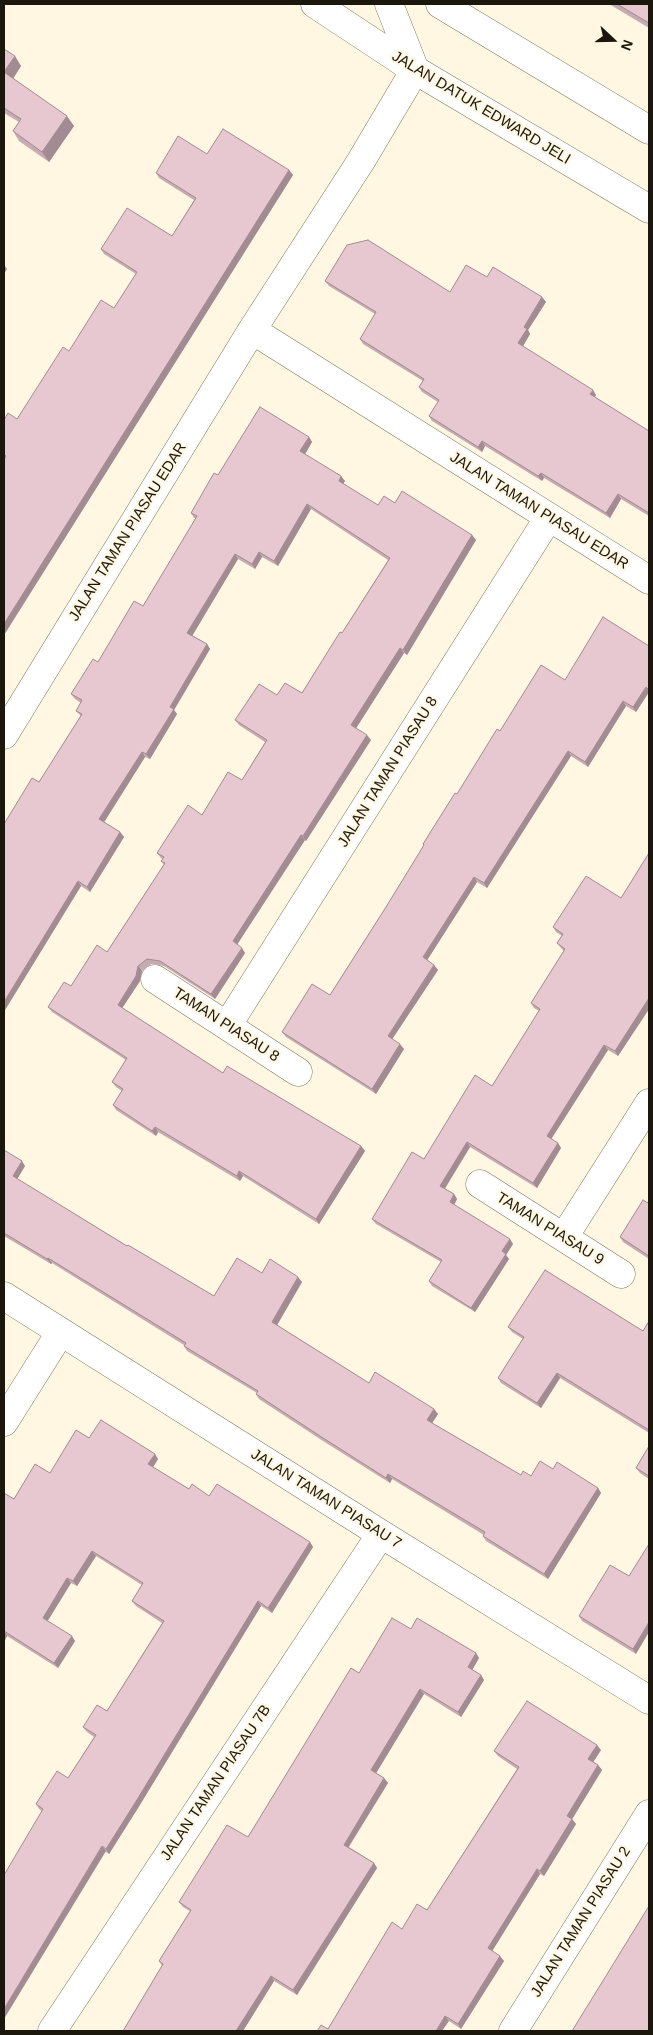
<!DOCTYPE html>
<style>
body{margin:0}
#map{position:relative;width:653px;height:2035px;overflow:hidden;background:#fff7e1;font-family:Arial,sans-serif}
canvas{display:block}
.frame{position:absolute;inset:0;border:5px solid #1b170d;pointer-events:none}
.north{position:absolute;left:588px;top:15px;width:50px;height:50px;-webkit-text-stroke:4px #fff7e1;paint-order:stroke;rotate:111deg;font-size:14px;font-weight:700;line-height:20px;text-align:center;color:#1b170d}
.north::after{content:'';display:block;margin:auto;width:18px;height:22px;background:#1b170d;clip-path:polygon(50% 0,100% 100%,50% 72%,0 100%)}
</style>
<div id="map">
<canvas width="653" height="2035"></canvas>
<div class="frame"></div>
<div class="north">N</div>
</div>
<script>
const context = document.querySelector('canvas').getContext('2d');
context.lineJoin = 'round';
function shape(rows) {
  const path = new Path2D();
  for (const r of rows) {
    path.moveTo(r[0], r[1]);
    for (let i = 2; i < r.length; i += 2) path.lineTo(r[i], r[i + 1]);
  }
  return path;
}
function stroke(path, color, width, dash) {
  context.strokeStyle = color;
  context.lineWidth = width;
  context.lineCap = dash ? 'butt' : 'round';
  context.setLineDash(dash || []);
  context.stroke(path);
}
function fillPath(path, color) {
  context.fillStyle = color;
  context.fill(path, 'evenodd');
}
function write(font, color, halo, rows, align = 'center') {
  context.font = font + ' Arial,sans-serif';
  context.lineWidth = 4.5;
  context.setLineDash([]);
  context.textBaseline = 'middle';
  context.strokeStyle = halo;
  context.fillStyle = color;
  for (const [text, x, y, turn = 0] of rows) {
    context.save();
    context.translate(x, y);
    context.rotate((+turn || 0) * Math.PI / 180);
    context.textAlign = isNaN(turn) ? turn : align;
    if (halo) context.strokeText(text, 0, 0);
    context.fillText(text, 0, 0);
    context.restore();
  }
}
const minor = shape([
 [315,4,415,70,649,209],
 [440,4,649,130],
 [252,330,649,580],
 [4,735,252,330,361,161,415,70,389,4],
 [155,979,298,1072],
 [227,1026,549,517],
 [480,1184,621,1274],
 [564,1237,649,1103],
 [4,1296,381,1534,649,1700],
 [4,1422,60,1333],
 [52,2031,381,1534],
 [513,2031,649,1814]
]);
stroke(minor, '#80775f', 29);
stroke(minor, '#fff', 28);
fillPath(shape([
 [609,4,649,4,649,28],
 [4,49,21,66,13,78,74,126,49,162,19,141,13,131,19,122,4,113],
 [207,154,289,170,293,175,4,635,4,460,5,458,4,457,4,420,17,419,69,351,114,308,136,274,104,254,101,249,172,236,194,200,159,178,156,173],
 [487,277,542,297,546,302,528,330,530,334,523,346,596,395,595,397,649,431,649,516,621,499,610,518,544,478,542,481,485,446,482,452,432,421,429,416,438,402,422,392,419,387,423,381,363,344,360,339,375,314,329,286,325,281,450,292],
 [309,437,312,442,305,454,345,481,343,484,378,505,395,503,472,535,476,540,407,655,404,653,356,728,371,740,306,841,305,840,237,945,245,953,215,999,164,966,151,964,142,971,140,981,122,1008,223,1073,361,1146,365,1151,319,1224,243,1176,240,1181,158,1132,156,1136,116,1110,113,1105,122,1091,116,1087,112,1082,126,1060,52,1012,48,1007,107,952,164,865,161,861,163,859,161,858,157,853,242,780,265,742,239,725,235,720,277,695,302,693,342,633,388,560,311,509,278,566,262,557,255,569,238,559,192,635,207,644,210,649,174,710,177,714,150,759,145,757,104,822,120,832,124,837,90,892,81,886,5,1010,4,1009,4,824,39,782,81,716,76,711,81,703,75,699,71,694,98,662,143,606,196,518,194,518,191,513,218,475],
 [649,646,649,692,636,712,626,706,588,767,571,756,487,888,477,882,427,960,434,965,438,970,392,1039,404,1049,376,1094,286,1037,282,1032,330,995,386,907,424,846,423,844,500,731,565,680],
 [649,853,649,1009,618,1056,608,1050,551,1139,558,1143,561,1148,537,1188,470,1147,445,1189,454,1194,457,1199,454,1205,513,1244,506,1255,509,1259,475,1312,432,1286,429,1281,441,1262,376,1224,372,1219,424,1159,492,1086,539,1011,534,1008,531,1003,564,951,561,948,557,943,562,936,556,932,553,927,621,898],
 [4,1150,25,1166,17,1179,127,1246,214,1296,262,1273,302,1282,277,1325,369,1383,434,1409,438,1414,432,1423,521,1475,531,1476,553,1469,598,1488,601,1493,548,1579,486,1541,483,1536,484,1535,392,1479,390,1483,323,1441,259,1399,256,1394,257,1393,187,1351,184,1346,184,1345,52,1263,51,1264,4,1236],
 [649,1200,649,1259,623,1242,620,1237],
 [649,1321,649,1433,560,1378,541,1408,501,1383,498,1378,523,1339,512,1332,508,1327,643,1331],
 [89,1438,158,1459,153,1467,189,1489,209,1496,310,1542,313,1547,272,1613,261,1606,138,1808,109,1854,39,1809,36,1804,68,1778,94,1737,87,1732,83,1727,107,1711,162,1623,136,1606,132,1601,142,1585,96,1556,77,1586,71,1583,48,1621,75,1641,58,1668,7,1636,4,1642,4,1493,14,1499,50,1473],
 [649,1446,649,1479,640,1473,636,1468],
 [629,1576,636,1654,582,1621,579,1616],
 [411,1629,476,1653,479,1658,472,1670,481,1675,484,1680,461,1717,424,1694,376,1773,384,1778,388,1783,349,1847,374,1863,377,1868,297,1995,274,1981,243,2031,123,2031,162,1966,159,1961,190,1911,183,1907,179,1902,248,1837,359,1673],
 [601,1750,593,1762,598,1765,602,1770,572,1819,576,1824,544,1876,540,1874,492,1951,504,1961,461,2029,449,2021,328,2029,402,1929,427,1910,517,1769,498,1756,494,1751]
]), '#c7abb3');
fillPath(shape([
 [15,56,21,66,11,82,4,72],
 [67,116,74,126,49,162,42,152],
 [289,170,293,175,4,635,4,624],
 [4,265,7,269,4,274],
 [542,297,546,302,528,330,530,334,522,348,518,343,524,327],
 [593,390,596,395,593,399,590,394],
 [309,437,312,442,304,456,300,451],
 [482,441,485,446,482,452,478,447],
 [541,473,544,478,542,481,538,476],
 [341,476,345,481,342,486,339,481],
 [618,494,621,499,610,518,606,513],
 [307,504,311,509,278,566,274,561],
 [472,535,476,540,407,655,403,650],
 [259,552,262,557,255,569,252,564],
 [235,554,238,559,191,638,187,633],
 [207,644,210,649,174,710,177,714,150,759,146,754,170,707],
 [400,648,404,653,355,730,351,725],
 [646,687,649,692,636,712,633,707],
 [623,701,626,706,588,767,585,762],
 [367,735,371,740,306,841,303,836],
 [568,751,571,756,487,888,484,883],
 [142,752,145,757,103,824,99,819],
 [120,832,124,837,90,892,87,887],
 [301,835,305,840,236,946,233,941],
 [474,877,477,882,426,962,423,957],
 [78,881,81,886,5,1010,4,1008,4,1002],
 [242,948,245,953,215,999,211,994],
 [434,965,438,970,391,1041,388,1036],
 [138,966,142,971,140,981,121,1010,118,1005],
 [649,998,649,1009,618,1056,615,1051],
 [400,1044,404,1049,376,1094,372,1089],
 [604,1045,608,1050,550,1141,547,1136],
 [155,1127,158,1132,156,1136,152,1131],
 [467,1142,470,1147,443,1191,440,1186],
 [558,1143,561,1148,537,1188,533,1183],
 [361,1146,365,1151,319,1224,316,1219],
 [22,1161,25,1166,16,1181,13,1176],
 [239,1171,243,1176,240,1181,237,1176],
 [454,1194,457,1199,453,1207,450,1202],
 [510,1239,513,1244,506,1255,509,1259,475,1312,471,1308,502,1251],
 [48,1258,52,1263,51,1264,47,1259],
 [298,1277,302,1282,276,1327,272,1322],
 [557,1373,560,1378,541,1408,537,1403],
 [434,1409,438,1414,431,1425,427,1420],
 [155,1454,158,1459,152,1469,148,1464],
 [388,1474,392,1479,390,1483,386,1478],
 [598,1488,601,1493,548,1579,544,1574],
 [310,1542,313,1547,272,1613,268,1608],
 [92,1551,96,1556,77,1586,73,1581],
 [67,1578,71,1583,46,1623,43,1618],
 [258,1601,261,1606,138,1808,109,1854,106,1849],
 [649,1622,649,1632,636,1654,633,1649],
 [4,1631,7,1636,4,1642],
 [72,1636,75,1641,58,1668,54,1663],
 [476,1653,479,1658,471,1672,468,1667],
 [481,1675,484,1680,461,1717,458,1712],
 [420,1689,424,1694,375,1775,371,1770],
 [597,1745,601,1750,592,1764,588,1759],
 [598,1765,602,1770,571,1821,567,1816],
 [384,1778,388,1783,347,1849,344,1845],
 [572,1819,576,1824,544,1876,540,1871],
 [102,1846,106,1851,4,2019,4,2009],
 [374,1863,377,1868,297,1995,293,1990],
 [537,1869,540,1874,491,1953,488,1948],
 [500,1956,504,1961,461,2029,458,2024],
 [271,1976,274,1981,243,2031,236,2031],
 [445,2016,449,2021,442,2031,436,2031]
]), '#a28b92');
const building = shape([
 [617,4,649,4,649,23,617,4],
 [4,49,15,56,4,72,67,116,42,152,13,131,21,119,4,108,4,49],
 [223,129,289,170,4,624,4,460,6,456,4,454,4,420,8,413,17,419,63,347,69,351,101,300,114,308,137,272,101,249,127,208,172,236,196,198,156,173,178,136,207,154,223,129],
 [368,240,450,292,466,265,487,277,493,267,542,297,524,327,527,329,518,343,593,390,590,394,649,431,649,513,618,494,606,513,541,473,538,476,482,441,478,447,429,416,439,400,419,387,424,379,360,339,376,312,325,281,347,245,368,240],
 [260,407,309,437,300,451,341,476,339,481,378,505,384,496,395,503,402,491,472,535,403,650,400,648,351,725,367,735,303,836,301,835,233,941,242,948,211,994,160,961,147,959,138,966,136,976,118,1005,223,1073,227,1066,361,1146,316,1219,239,1171,237,1176,155,1127,152,1131,113,1105,123,1089,112,1082,127,1058,48,1007,64,982,71,986,97,945,107,952,165,863,161,861,164,857,157,853,188,805,202,815,228,772,242,780,267,740,235,720,259,684,277,695,285,683,302,693,340,632,342,633,390,558,307,504,274,561,259,552,252,564,235,554,187,633,207,644,170,707,174,709,146,754,142,752,99,819,120,832,87,887,78,881,4,1002,4,824,32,778,39,782,82,714,76,711,82,700,71,694,93,659,98,662,134,601,143,606,197,516,191,513,214,473,218,475,260,407],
 [603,617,649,646,649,690,646,687,633,707,623,701,585,762,568,751,484,883,474,877,423,957,434,965,388,1036,400,1044,372,1089,282,1032,312,984,330,995,386,907,424,845,423,844,455,793,457,794,497,729,500,731,541,665,565,680,603,617],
 [649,853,649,998,615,1051,604,1045,547,1136,558,1143,533,1183,467,1142,440,1186,454,1194,450,1202,510,1239,502,1251,506,1254,471,1308,429,1281,442,1260,372,1219,412,1152,424,1159,475,1075,492,1086,540,1009,531,1003,565,949,557,943,563,934,553,927,586,876,621,898,649,853],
 [4,1150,22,1161,13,1176,127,1246,128,1245,214,1296,237,1258,262,1273,270,1259,298,1277,272,1322,369,1383,375,1372,434,1409,427,1420,521,1475,523,1471,531,1476,540,1461,553,1469,557,1462,598,1488,544,1574,483,1536,485,1532,388,1474,386,1478,320,1436,256,1394,258,1391,184,1346,186,1343,48,1258,47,1259,4,1233,4,1150],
 [643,1200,648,1203,649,1200,649,1256,620,1237,643,1200],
 [545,1270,643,1331,649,1321,649,1430,557,1373,537,1403,498,1378,524,1337,508,1327,545,1270],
 [101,1420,155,1454,148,1464,189,1489,192,1484,209,1496,217,1484,310,1542,268,1608,258,1601,135,1803,106,1849,102,1846,4,2009,4,1875,43,1809,36,1804,57,1771,68,1778,96,1735,83,1727,97,1705,107,1711,164,1621,132,1601,143,1583,92,1551,73,1581,67,1578,43,1618,72,1636,54,1663,4,1631,4,1493,14,1499,35,1464,50,1473,76,1430,89,1438,101,1420],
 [649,1446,649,1476,636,1468,649,1446],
 [649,1544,649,1622,633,1649,579,1616,610,1565,629,1576,649,1544],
 [392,1618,411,1629,417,1618,476,1653,468,1667,481,1675,458,1712,420,1689,371,1770,384,1778,344,1845,374,1863,293,1990,271,1976,236,2031,123,2031,163,1964,159,1961,191,1910,179,1902,227,1825,248,1837,351,1668,359,1673,392,1618],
 [527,1701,597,1745,588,1759,598,1765,567,1816,572,1819,540,1871,537,1869,488,1948,500,1956,458,2024,445,2016,436,2031,317,2031,321,2025,328,2029,392,1922,402,1929,417,1904,427,1910,519,1767,494,1751,527,1701],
 [649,1906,649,2031,572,2031,649,1906]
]);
fillPath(building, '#e7c7d0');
stroke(building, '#a28b92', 1);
write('15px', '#1b170d', '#fff7e1', [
 ["JALAN DATUK EDWARD JELI",481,108,31],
 ["JALAN TAMAN PIASAU EDAR",539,511,32],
 ["JALAN TAMAN PIASAU EDAR",128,532,-58],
 ["JALAN TAMAN PIASAU 8",388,772,-58],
 ["TAMAN PIASAU 8",226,1025,33],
 ["TAMAN PIASAU 9",550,1229,32],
 ["JALAN TAMAN PIASAU 7",326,1499,32],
 ["JALAN TAMAN PIASAU 7B",216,1783,-56],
 ["JALAN TAMAN PIASAU 2",581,1922,-58]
]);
</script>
